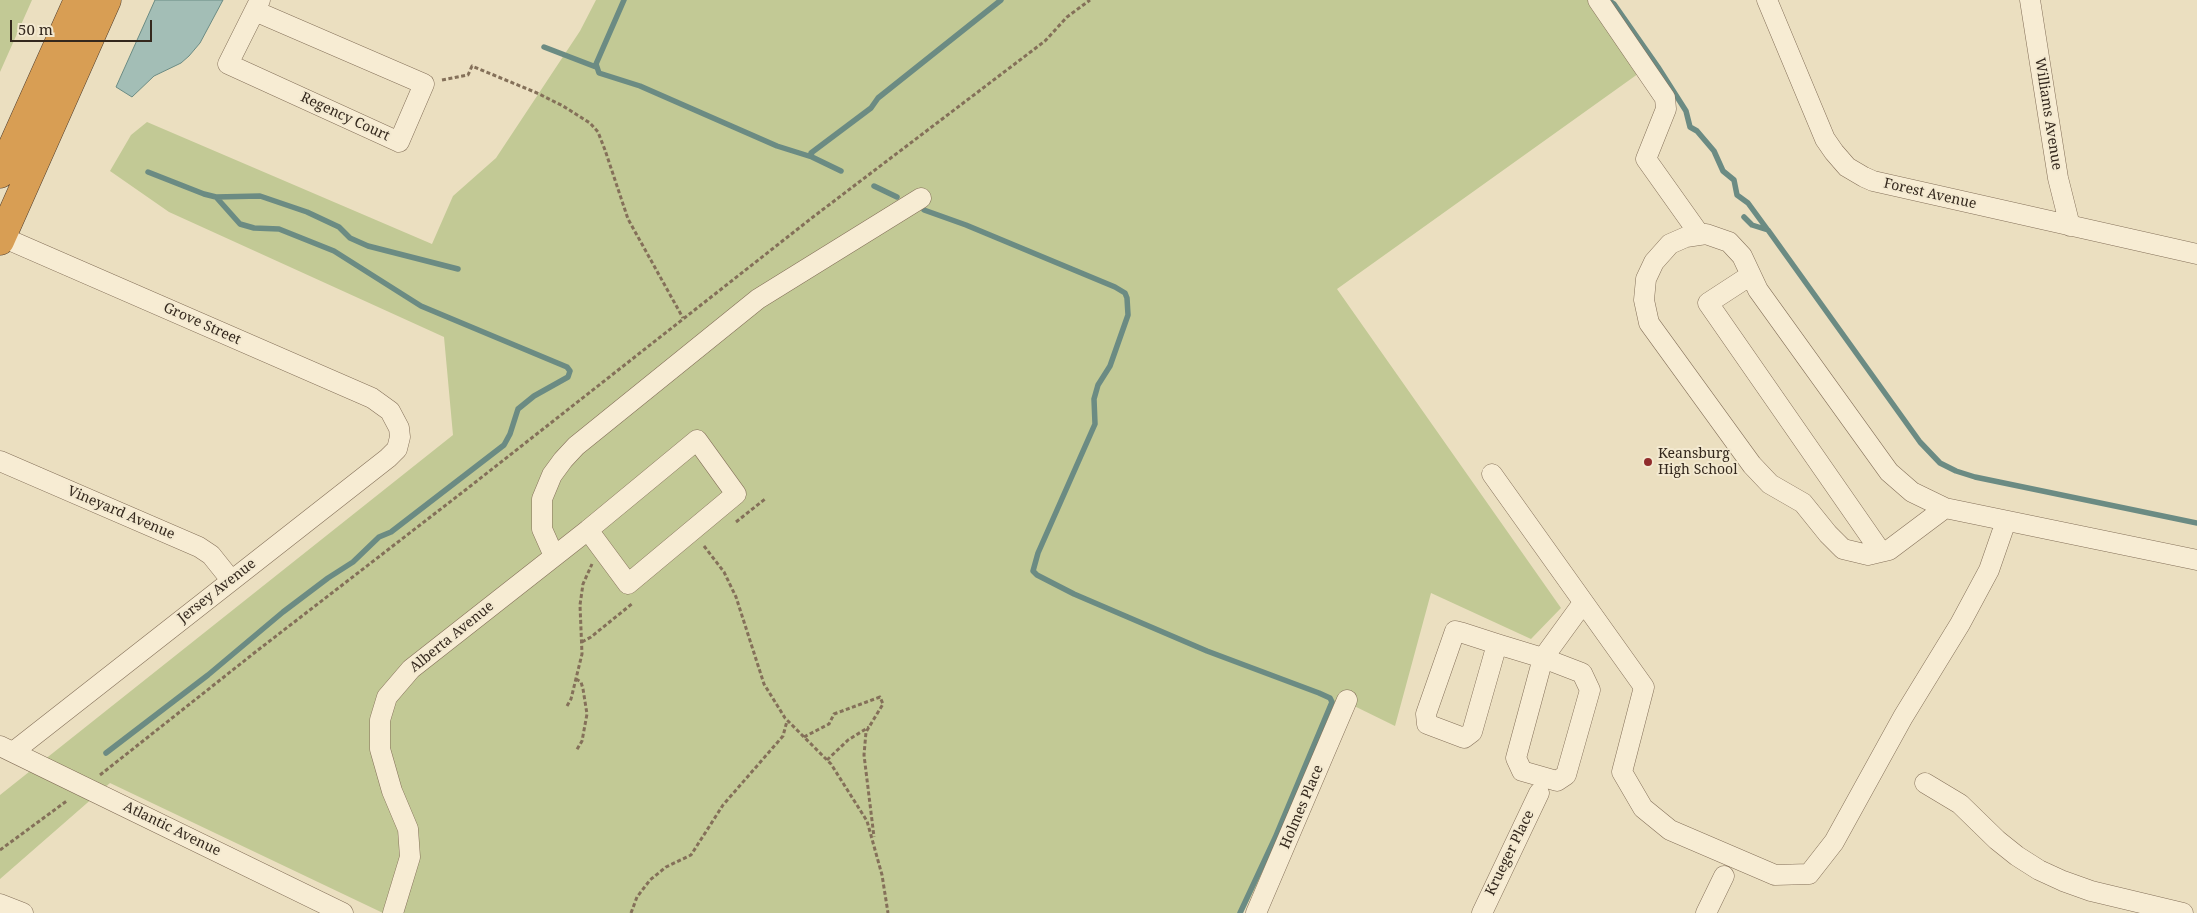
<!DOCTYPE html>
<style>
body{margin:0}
#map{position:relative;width:2197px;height:913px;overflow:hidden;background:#ebdfc0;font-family:"Noto Serif",serif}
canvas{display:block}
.scale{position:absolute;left:10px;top:20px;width:142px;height:22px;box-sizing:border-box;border:2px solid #34281d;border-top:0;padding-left:6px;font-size:15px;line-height:18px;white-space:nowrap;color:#34281d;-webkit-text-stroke:4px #f3e9d0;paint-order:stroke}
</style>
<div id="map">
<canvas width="2197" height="913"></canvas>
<div class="scale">50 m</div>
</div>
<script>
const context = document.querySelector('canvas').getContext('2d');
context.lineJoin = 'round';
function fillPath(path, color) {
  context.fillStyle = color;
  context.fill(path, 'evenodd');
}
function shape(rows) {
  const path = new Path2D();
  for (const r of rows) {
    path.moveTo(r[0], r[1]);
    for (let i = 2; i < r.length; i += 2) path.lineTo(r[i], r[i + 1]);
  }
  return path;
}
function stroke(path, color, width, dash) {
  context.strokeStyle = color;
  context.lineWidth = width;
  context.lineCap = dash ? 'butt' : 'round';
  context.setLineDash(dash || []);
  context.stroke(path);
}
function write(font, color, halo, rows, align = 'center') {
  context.font = font + ' "Noto Serif",serif';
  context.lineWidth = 4;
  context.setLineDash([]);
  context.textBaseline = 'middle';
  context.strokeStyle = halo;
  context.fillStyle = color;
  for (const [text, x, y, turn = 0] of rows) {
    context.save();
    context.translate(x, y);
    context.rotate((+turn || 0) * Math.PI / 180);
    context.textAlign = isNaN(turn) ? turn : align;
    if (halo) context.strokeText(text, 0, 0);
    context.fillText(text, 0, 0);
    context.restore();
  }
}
fillPath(shape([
 [0,0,32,0,0,72],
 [596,0,1592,0,1642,71,1337,289,1561,608,1531,639,1431,593,1395,726,1346,702,1243,913,383,913,110,783,0,879,0,795,453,435,444,337,169,212,110,171,131,135,147,122,432,244,453,196,496,158,580,31]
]), '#c2c995');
const water = shape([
 [155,0,223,0,200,43,189,56,181,63,154,76,132,97,116,87,155,0]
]);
fillPath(water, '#a3beb6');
stroke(water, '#6b8b83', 1);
stroke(shape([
 [624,0,596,64,599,73,640,86,777,146,812,157],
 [1608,0,1614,4,1658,67,1686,111,1690,127,1697,131,1714,151,1723,171,1734,180,1737,195,1748,203,1767,229],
 [544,47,596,67],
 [841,171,812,157,811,153,871,108,878,98,1001,0],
 [874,186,897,197],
 [216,197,260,196,307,212,339,227,350,238,368,246,458,269],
 [924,210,966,225,1115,287,1125,293,1127,298,1128,315,1110,366,1098,385,1094,399,1095,424,1038,553,1033,571,1037,575,1074,594,1207,651,1319,693,1330,698,1332,702,1275,838,1240,913],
 [1744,217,1752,225,1768,230,1920,442,1940,463,1956,471,1975,477,2197,523],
 [106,753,208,675,283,612,328,578,353,562,379,537,391,532,504,445,510,434,518,409,534,396,568,377,570,371,567,367,421,306,334,251,279,229,254,228,240,224,216,197,204,194,148,172]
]), '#6b8b83', 5.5);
const minor = shape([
 [1598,0,1665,98,1666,109,1646,159,1700,235],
 [1767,0,1825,139,1834,152,1847,167,1864,177,1873,181,2197,254],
 [2030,0,2058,178,2070,226],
 [255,11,424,84,399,142,228,64,260,0],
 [2,237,372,398,390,411,399,428,400,437,397,449,388,458,13,752],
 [1751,275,1708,303,1881,552],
 [0,461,199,547,211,555,231,580],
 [1492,474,1644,687,1622,772,1643,808,1670,830,1775,875,1809,874,1834,842,1903,717,1960,624,1989,570,2006,521],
 [1945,508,1889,550,1868,555,1843,549,1828,534,1803,503,1770,484,1752,465,1649,323,1644,300,1646,279,1654,262,1670,244,1686,237,1706,234,1729,242,1742,256,1758,290,1889,472,1912,492,1945,508,2197,560],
 [554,556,542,529,542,499,552,475,563,460,576,446,758,299,921,198],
 [1497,644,1472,732,1464,738,1427,724,1426,714,1455,631,1463,633,1497,644,1543,658,1582,673,1590,690,1566,775,1557,781,1522,771,1516,758,1543,658,1583,603],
 [0,746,343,913],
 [1925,783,1960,804,1997,840,2017,856,2039,870,2063,881,2091,891,2183,913],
 [0,904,23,913],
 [393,913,410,857,408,829,392,791,380,749,380,720,387,697,411,669,588,530,697,440,736,494,628,584,588,530],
 [1256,913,1347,700],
 [1482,913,1539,793],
 [1706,913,1724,876]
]);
const highway = shape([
 [0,174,78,0],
 [0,241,107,0]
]);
stroke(minor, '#847059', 21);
stroke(highway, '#513e2d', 29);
stroke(shape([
 [442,80,468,75,472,66,537,93,563,106,590,123,598,132,605,150,628,219,683,318],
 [736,522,765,499],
 [704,546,724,572,736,597,764,684,785,718,831,764,867,821,882,875,888,913],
 [582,642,591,637,633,603],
 [576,679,581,682,583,689,587,714,582,741,576,751],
 [567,706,571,699,582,654,580,605,583,584,592,564],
 [804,737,829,724,834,714,880,697,883,704,866,732,864,755,874,837],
 [827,760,848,740,869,727],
 [100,775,258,650,468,488,813,217,1045,41,1067,17,1090,0],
 [0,850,68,800],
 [631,913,637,897,650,880,666,867,691,855,723,805,783,736,787,721]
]), '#847059', 3, [4, 2.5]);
stroke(minor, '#f7ecd3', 20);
stroke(highway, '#d89e54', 28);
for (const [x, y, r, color] of [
 [1648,462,5,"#902c2c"]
]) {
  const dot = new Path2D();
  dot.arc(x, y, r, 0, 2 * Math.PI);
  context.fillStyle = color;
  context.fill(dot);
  stroke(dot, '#f3e9d0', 2);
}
write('14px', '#34281d', '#f3e9d0', [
 ["Williams Avenue",2048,114,81],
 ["Regency Court",345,117,25],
 ["Forest Avenue",1930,194,13],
 ["Grove Street",202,324,24],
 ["Vineyard Avenue",121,513,23],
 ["Jersey Avenue",217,591,-38],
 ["Alberta Avenue",452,637,-39],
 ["Holmes Place",1302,807,-67],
 ["Atlantic Avenue",172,829,26],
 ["Krueger Place",1510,853,-64]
]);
write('14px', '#34281d', '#f3e9d0', [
 ["Keansburg",1658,454],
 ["High School",1658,470]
], 'left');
</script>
